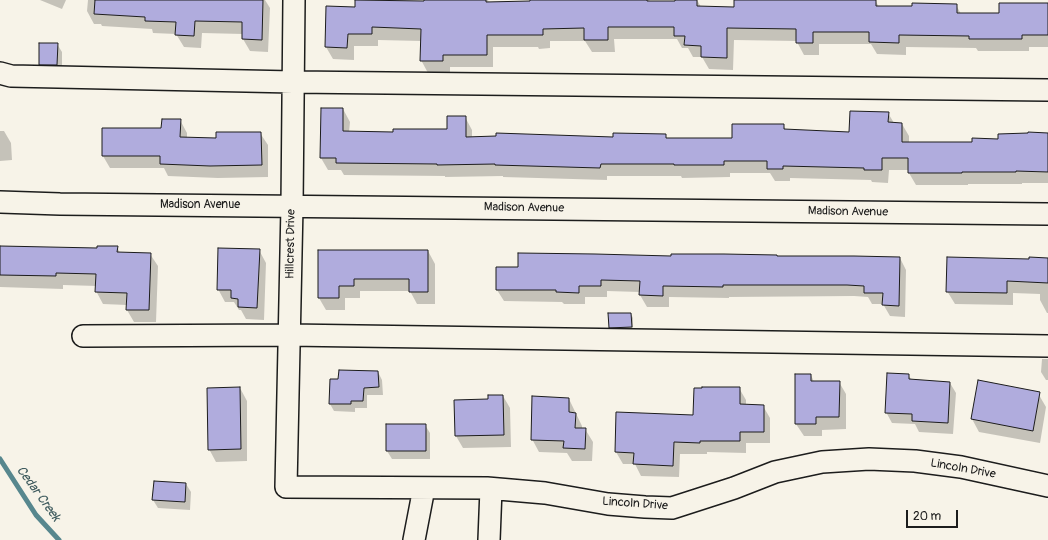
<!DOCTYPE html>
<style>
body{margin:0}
#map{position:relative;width:1048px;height:540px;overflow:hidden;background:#f7f3e8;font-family:Pangolin,sans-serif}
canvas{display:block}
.scale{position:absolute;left:906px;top:510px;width:52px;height:18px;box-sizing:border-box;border:2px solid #1c1c1c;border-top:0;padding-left:5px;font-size:12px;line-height:14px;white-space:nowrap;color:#1c1c1c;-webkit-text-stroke:3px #f7f3e8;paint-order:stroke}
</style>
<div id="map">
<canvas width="1048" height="540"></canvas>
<div class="scale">20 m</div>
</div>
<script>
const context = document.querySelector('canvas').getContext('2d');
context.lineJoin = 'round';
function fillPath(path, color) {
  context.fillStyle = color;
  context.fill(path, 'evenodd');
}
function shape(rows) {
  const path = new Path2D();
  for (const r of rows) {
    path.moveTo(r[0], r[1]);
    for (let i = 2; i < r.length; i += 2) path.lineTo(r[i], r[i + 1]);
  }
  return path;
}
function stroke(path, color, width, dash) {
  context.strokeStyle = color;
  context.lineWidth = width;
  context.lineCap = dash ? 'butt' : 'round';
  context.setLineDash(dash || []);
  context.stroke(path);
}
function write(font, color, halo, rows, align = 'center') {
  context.font = font + ' Pangolin,sans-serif';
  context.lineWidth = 4;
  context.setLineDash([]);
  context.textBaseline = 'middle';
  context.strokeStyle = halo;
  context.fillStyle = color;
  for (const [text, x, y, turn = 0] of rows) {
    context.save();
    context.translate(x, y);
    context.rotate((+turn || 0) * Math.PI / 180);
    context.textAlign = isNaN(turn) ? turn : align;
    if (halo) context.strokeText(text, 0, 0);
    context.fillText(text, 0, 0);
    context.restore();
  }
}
fillPath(shape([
 [40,0,66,0,62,9],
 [88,0,265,0,270,8,268,52,250,51,243,39,243,34,202,33,201,48,184,47,176,34,153,33,152,29,102,26,101,24,94,24,87,11],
 [356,0,425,2,425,0,488,0,489,3,531,2,531,0,649,0,650,2,676,2,676,0,697,0,701,7,735,8,735,0,875,0,879,7,913,7,956,5,961,14,1000,14,1048,4,1048,47,1029,47,1029,51,978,51,976,48,906,47,906,55,877,54,871,44,819,44,819,55,804,55,797,42,797,41,734,40,733,70,709,69,702,57,693,57,688,48,682,48,677,39,614,39,615,52,592,52,585,41,550,41,550,48,539,49,538,47,493,47,493,67,450,67,450,73,428,73,421,60,422,41,378,40,378,46,354,46,354,60,333,59,326,47,356,8],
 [57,44,62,52,62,73,45,73,40,64],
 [343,109,350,122,349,132,394,133,448,130,465,117,472,130,472,138,614,138,665,135,667,139,733,139,783,125,786,130,850,133,888,113,894,123,902,124,909,136,909,143,973,143,1048,134,1048,183,1022,183,1022,184,968,184,968,185,916,185,909,173,909,170,889,170,888,183,872,182,871,180,790,178,790,181,775,181,770,173,730,173,730,177,682,178,681,176,607,176,607,180,503,177,503,176,445,177,445,176,344,175,341,170,328,170,321,158],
 [180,120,187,133,187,138,217,139,260,133,268,145,268,177,218,178,168,176,164,168,110,168,103,156,162,129],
 [0,131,4,131,11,143,12,160,0,161],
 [0,246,98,249,117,247,120,253,150,254,158,266,156,322,134,322,127,310,127,305,103,304,96,291,97,286,63,285,63,289,0,287],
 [259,250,266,263,264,320,246,319,241,310,239,310,234,302,225,302,218,289],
 [319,251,428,251,435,264,435,304,417,304,410,291,360,291,360,298,345,298,345,310,326,310,319,298],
 [672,257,900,258,906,270,905,317,890,316,883,304,872,304,868,297,854,296,729,297,729,298,669,297,669,307,647,307,640,295,640,292,607,291,607,297,585,297,585,304,564,304,562,302,504,301,497,290,519,268],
 [1048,259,1048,313,1047,313,1040,300,1040,294,1013,293,1013,305,955,304,947,291,1030,260],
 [631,314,633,318,633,331,612,331,610,327],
 [1042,359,1048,359,1048,380,1046,380,1041,372],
 [378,372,382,380,383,395,367,395,367,408,355,408,355,412,334,411,330,404,339,380],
 [811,375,814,382,839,382,846,394,846,429,822,430,822,436,804,436,796,424],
 [908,375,912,380,950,383,956,393,953,434,919,432,915,424,892,423,886,412],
 [978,384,1039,395,1046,407,1040,443,979,432,972,419],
 [240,388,247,401,247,461,216,462,209,449],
 [739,388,746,400,746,406,763,406,770,418,770,443,746,443,746,453,707,452,707,454,680,454,679,477,641,476,635,464,623,464,616,452,694,416],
 [503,396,510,408,511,447,463,448,456,436,489,400],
 [569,399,582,426,582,429,585,429,593,442,592,461,572,461,567,453,539,452,532,439],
 [425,425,430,433,430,459,392,459,387,451],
 [186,484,191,492,190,510,158,508,153,500]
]), '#0003');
stroke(shape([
 [0,459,36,515,59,540]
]), '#57878e', 5);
const building = shape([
 [95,0,263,0,262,40,242,39,242,22,195,21,194,36,175,35,176,22,145,21,145,17,94,14,95,0],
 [355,0,424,1,424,0,486,0,486,2,530,1,530,0,647,0,647,1,675,1,675,0,697,0,697,6,734,7,734,0,876,0,876,6,912,6,912,3,957,4,957,13,999,13,999,3,1048,3,1048,35,1022,35,1022,39,969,39,969,36,899,35,899,43,869,42,869,32,813,32,813,43,796,43,796,29,727,28,727,58,701,57,701,46,684,45,685,36,674,36,674,27,608,27,608,40,584,40,584,28,543,29,543,35,487,35,487,55,443,55,443,61,420,61,421,29,372,27,372,34,348,34,347,48,325,47,326,6,355,7,355,0],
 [39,43,58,43,57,65,39,65,39,43],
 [321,108,343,108,343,131,393,132,393,129,447,129,447,116,466,116,466,137,496,136,496,133,613,137,613,133,666,134,666,138,732,138,732,124,784,124,784,129,849,132,850,111,889,112,888,122,902,123,902,142,972,142,972,138,998,139,998,134,1028,133,1028,132,1048,133,1048,172,1016,171,1016,172,962,172,962,173,908,173,908,158,882,158,882,170,864,170,864,168,783,166,783,169,767,169,767,161,724,161,724,165,674,165,674,164,601,164,600,168,495,165,495,164,437,165,437,164,336,163,336,158,320,158,321,108],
 [162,119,181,119,180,137,216,138,216,132,261,132,262,165,210,166,160,164,160,156,102,156,102,128,161,128,162,119],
 [0,246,97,248,97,246,118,246,117,252,151,253,149,310,126,310,127,293,95,292,96,274,56,273,56,276,0,275,0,246],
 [218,248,260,249,257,308,238,307,238,299,231,298,231,290,217,290,218,248],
 [318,250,428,250,428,292,409,292,409,279,354,279,354,286,339,286,339,298,318,298,318,250],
 [518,253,595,254,671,256,671,254,724,254,777,255,777,256,854,256,900,257,899,306,882,305,883,293,864,293,864,286,847,285,723,285,723,287,663,286,663,296,639,295,640,281,601,280,601,286,579,286,579,293,556,292,556,290,496,290,496,267,518,267,518,253],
 [947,257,1029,259,1029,257,1048,258,1048,283,1007,281,1007,293,946,292,947,257],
 [608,313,631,313,632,327,609,328,608,313],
 [339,370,378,371,379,387,364,388,363,401,351,401,351,404,329,404,330,379,338,379,339,370],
 [887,373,909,374,909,379,950,382,948,423,912,421,912,414,885,413,887,373],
 [795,374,811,374,811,381,840,381,839,417,816,417,816,424,795,424,795,374],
 [978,380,1040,392,1033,431,971,419,978,380],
 [240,387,241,449,208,450,207,388,240,387],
 [702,387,740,387,740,404,764,405,764,432,740,432,740,441,700,441,700,443,674,442,673,466,633,464,634,453,615,452,616,412,693,415,694,388,702,388,702,387],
 [488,395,503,395,504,435,455,436,454,400,488,399,488,395],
 [532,396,569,398,569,412,576,413,575,428,586,428,585,449,563,448,564,441,531,440,532,396],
 [386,424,426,424,426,451,386,451,386,424],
 [154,481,186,483,185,502,152,500,154,481]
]);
fillPath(building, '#b0acdd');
stroke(building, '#1c1c1c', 1);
const minor = shape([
 [294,0,292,206,286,487,487,488,545,493,608,504,645,507,672,508,734,488,775,472,822,462,869,459,915,461,961,467,1048,486],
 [0,73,11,76,293,82,1048,90],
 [0,202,60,204,1048,214],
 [83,336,289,335,1048,346],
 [414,540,424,488],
 [489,540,491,489]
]);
stroke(minor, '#1c1c1c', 24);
stroke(minor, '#f7f3e8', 21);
write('12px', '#1c1c1c', '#f7f3e8', [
 ["Madison Avenue",200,205],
 ["Madison Avenue",524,208,1],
 ["Madison Avenue",848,212,1],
 ["Hillcrest Drive",291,244,-89],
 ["Lincoln Drive",963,469,10],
 ["Lincoln Drive",635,504,4]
]);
write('italic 13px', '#3f5b5e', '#f7f3e8', [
 ["Cedar Creek",38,494,54]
]);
</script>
